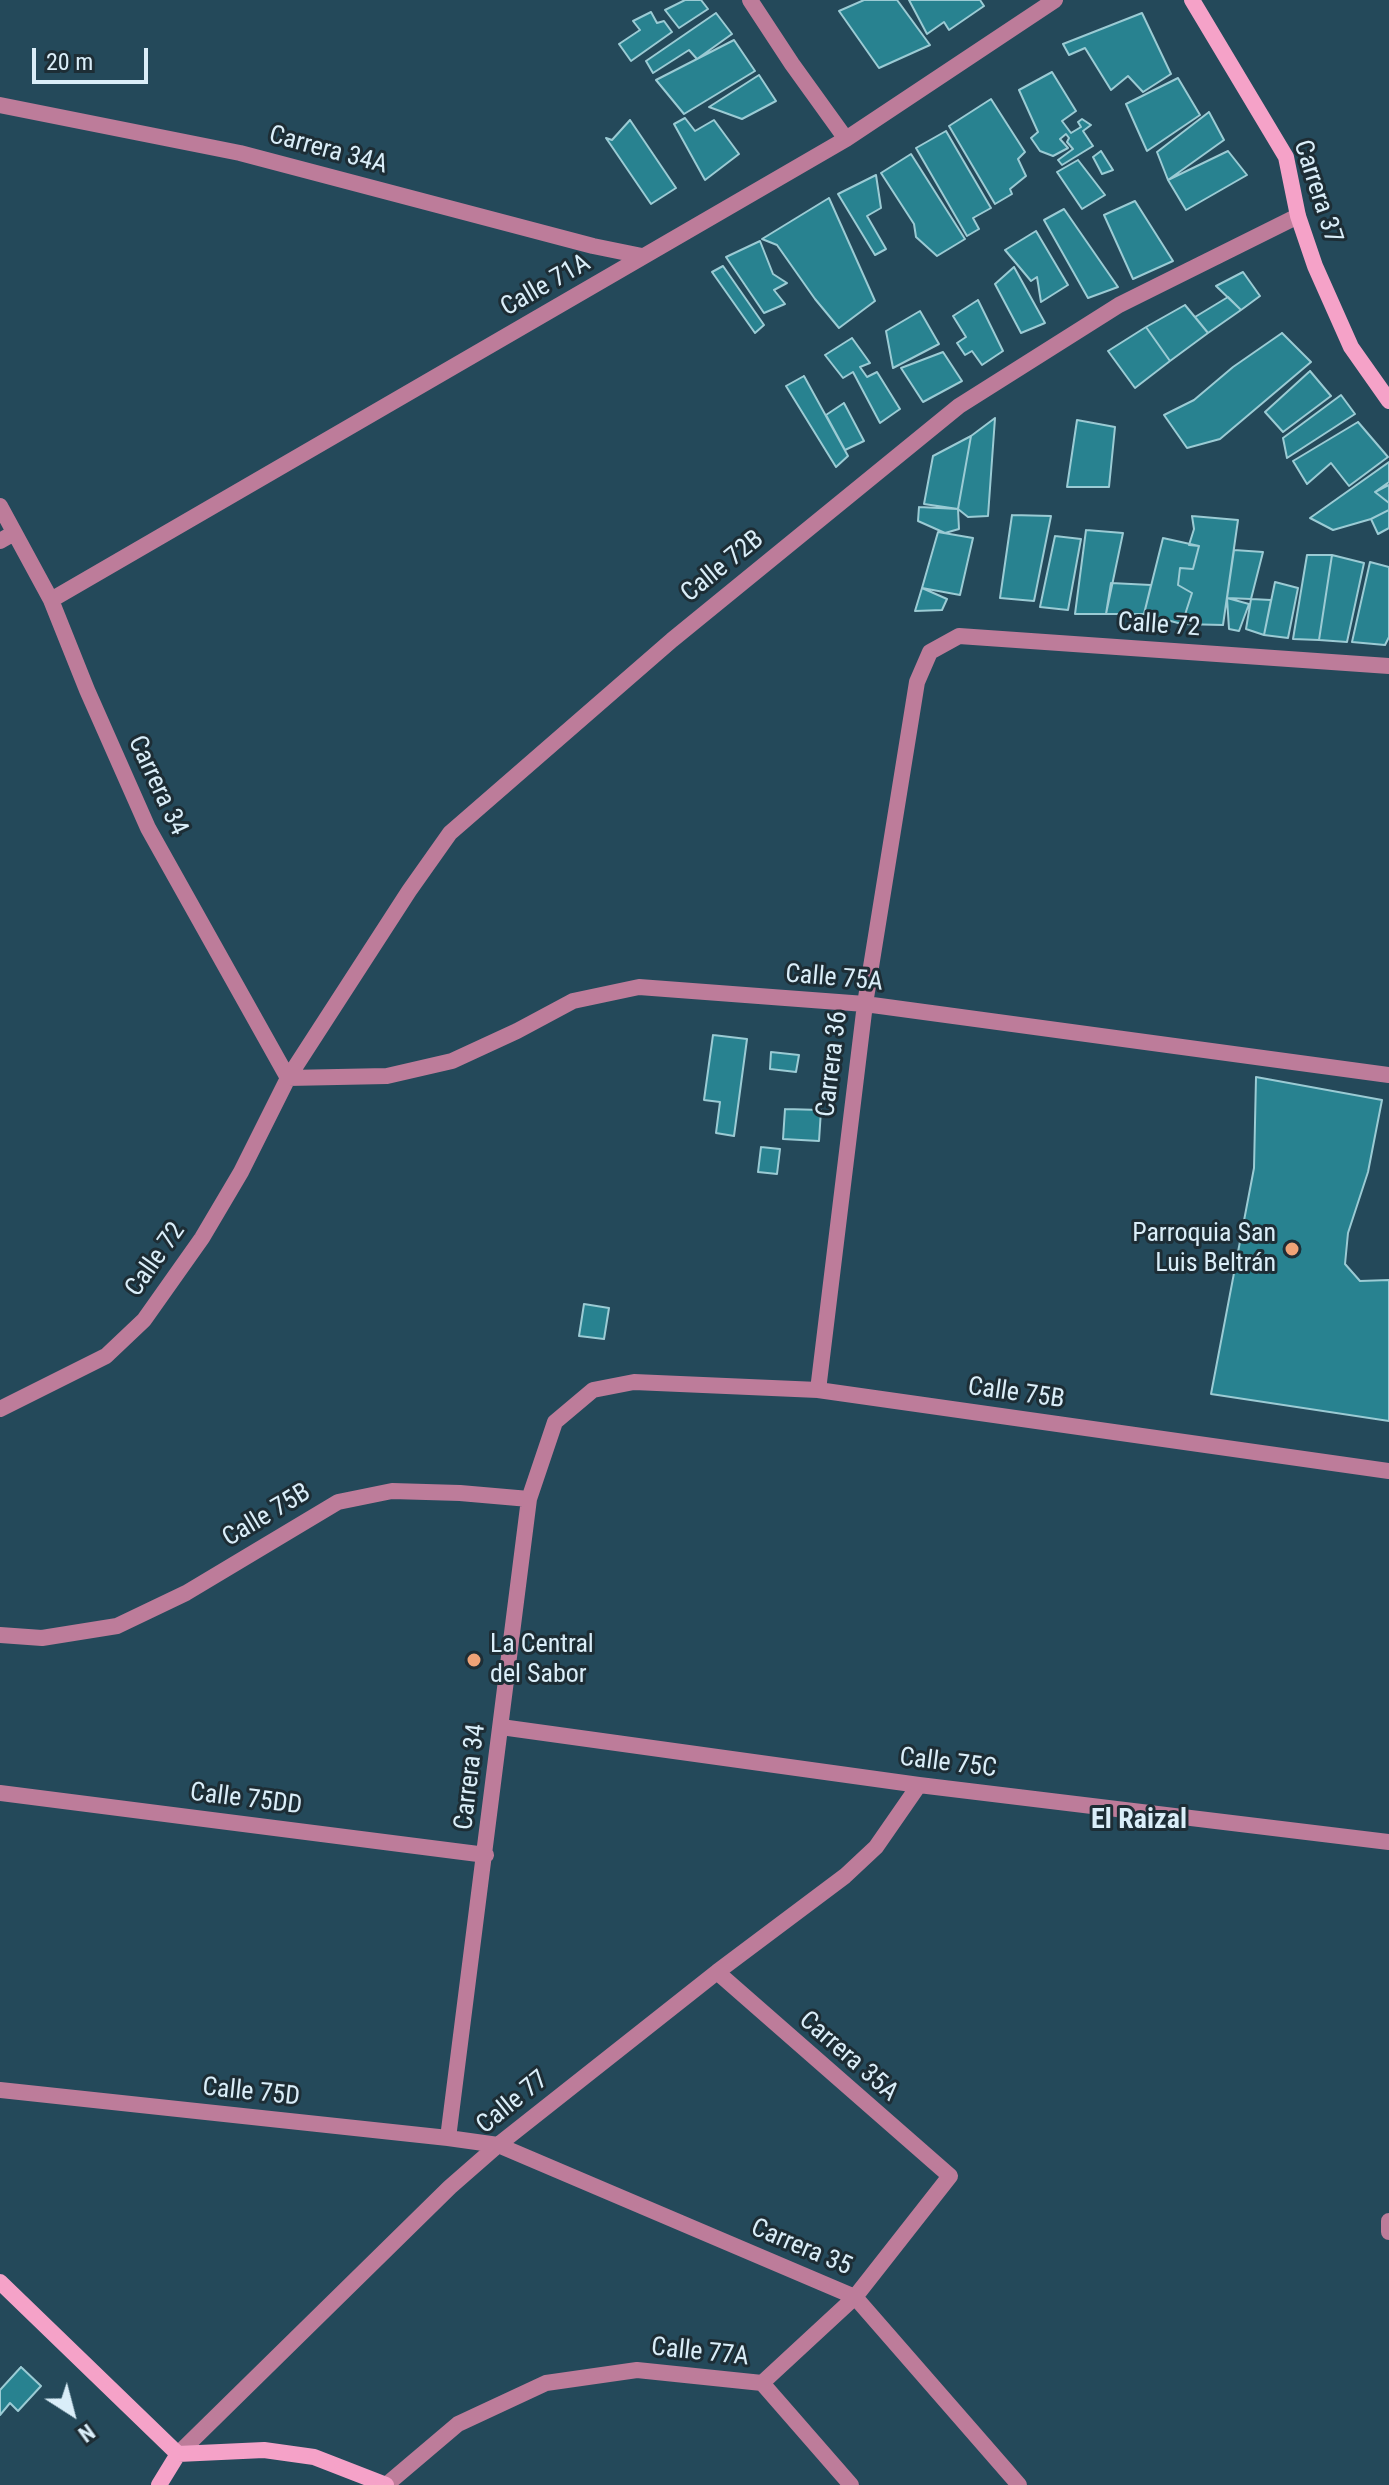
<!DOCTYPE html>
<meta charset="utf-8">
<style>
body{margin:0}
#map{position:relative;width:1389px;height:2485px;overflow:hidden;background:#24495a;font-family:"Roboto Condensed",sans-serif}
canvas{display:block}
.north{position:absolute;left:32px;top:2373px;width:80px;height:80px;-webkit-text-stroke:6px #1d2d35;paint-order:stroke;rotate:144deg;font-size:22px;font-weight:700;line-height:32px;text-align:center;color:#daeef9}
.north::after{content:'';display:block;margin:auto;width:28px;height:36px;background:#daeef9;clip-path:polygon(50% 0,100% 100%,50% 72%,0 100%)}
.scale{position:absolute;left:32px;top:48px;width:116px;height:36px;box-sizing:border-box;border:4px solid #daeef9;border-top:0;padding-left:10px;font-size:24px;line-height:28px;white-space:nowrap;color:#daeef9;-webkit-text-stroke:6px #1d2d35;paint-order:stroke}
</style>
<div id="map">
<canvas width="1389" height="2485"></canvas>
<div class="north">N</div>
<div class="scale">20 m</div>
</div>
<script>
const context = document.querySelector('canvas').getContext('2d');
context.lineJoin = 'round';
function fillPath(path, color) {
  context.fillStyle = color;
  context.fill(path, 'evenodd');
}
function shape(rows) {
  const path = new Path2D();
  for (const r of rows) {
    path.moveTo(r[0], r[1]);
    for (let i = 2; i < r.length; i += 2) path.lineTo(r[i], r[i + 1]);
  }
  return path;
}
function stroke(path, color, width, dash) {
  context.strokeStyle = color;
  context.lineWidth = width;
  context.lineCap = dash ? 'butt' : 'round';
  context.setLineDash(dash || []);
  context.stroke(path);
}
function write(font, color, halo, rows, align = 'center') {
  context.font = font + ' "Roboto Condensed",sans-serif';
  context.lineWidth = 6;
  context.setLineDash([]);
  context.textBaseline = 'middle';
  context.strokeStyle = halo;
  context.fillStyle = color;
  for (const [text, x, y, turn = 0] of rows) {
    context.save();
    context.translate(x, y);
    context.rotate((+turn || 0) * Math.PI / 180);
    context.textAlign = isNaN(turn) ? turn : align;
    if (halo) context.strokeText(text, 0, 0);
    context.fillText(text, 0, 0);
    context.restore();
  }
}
const building = shape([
 [685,0,701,0,708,9,679,28,665,10,685,0],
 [864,0,897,0,930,45,879,68,839,11,864,0],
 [909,0,980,0,984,6,949,30,944,22,927,34,909,0],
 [651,12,657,23,664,21,672,32,631,61,619,44,640,30,633,21,651,12],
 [716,13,732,34,697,59,689,50,653,73,646,61,716,13],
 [1142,13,1171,74,1143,92,1128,76,1111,90,1085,48,1069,55,1063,44,1142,13],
 [734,40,755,71,684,114,656,80,734,40],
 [1052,72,1076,111,1062,121,1071,133,1081,127,1078,122,1082,119,1091,125,1083,131,1093,146,1062,165,1058,160,1073,149,1067,142,1069,138,1066,134,1060,139,1068,148,1053,156,1040,151,1031,138,1038,132,1019,90,1052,72],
 [759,75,776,101,742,119,709,107,759,75],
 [1178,78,1200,115,1147,151,1126,104,1178,78],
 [991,99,1025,152,1018,159,1026,176,1010,189,1012,194,995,204,949,126,991,99],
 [1209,112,1224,140,1168,180,1157,152,1209,112],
 [685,118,695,131,714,120,739,154,705,180,674,124,685,118],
 [630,120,676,188,651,204,606,138,612,140,630,120],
 [946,131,991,208,973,218,979,229,967,236,916,148,946,131],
 [1101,151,1113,170,1102,174,1093,157,1101,151],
 [1228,151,1247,175,1186,210,1168,180,1228,151],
 [911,154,965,239,937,256,916,237,914,224,881,173,911,154],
 [1078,160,1105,195,1082,209,1057,172,1078,160],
 [876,175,881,208,867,216,886,249,875,255,838,194,876,175],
 [829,198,875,301,839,328,815,299,777,245,762,239,829,198],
 [1135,201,1173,261,1133,279,1104,215,1135,201],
 [1064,209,1118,287,1088,298,1044,220,1064,209],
 [1036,231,1068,285,1041,302,1037,277,1031,281,1005,250,1036,231],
 [760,241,773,274,787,283,774,290,785,304,764,313,726,257,760,241],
 [723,266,764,325,755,333,712,272,723,266],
 [1014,267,1045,323,1021,333,995,284,1014,267],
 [1243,272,1260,296,1241,310,1216,286,1243,272],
 [1228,297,1241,310,1208,333,1195,317,1228,297],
 [978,300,1003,351,982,365,972,351,965,355,957,343,966,337,953,316,978,300],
 [1185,305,1208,333,1170,361,1146,327,1185,305],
 [920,311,939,344,893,368,886,331,920,311],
 [1146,327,1170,361,1135,388,1108,351,1146,327],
 [1282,333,1311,362,1220,439,1187,448,1164,415,1194,400,1233,367,1282,333],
 [852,338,870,363,860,367,867,377,877,372,900,409,880,423,853,372,843,378,825,355,852,338],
 [943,352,962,381,923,402,901,368,943,352],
 [1310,371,1331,396,1283,432,1265,412,1310,371],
 [804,376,848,456,836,467,786,386,804,376],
 [1341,395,1355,414,1287,458,1283,438,1341,395],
 [844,403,864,441,845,450,826,415,844,403],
 [995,418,988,516,968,517,958,509,971,436,995,418],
 [1077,420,1115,427,1109,487,1067,487,1077,420],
 [1358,422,1388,457,1349,486,1331,463,1307,484,1293,461,1358,422],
 [971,436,958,509,924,504,933,456,971,436],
 [1389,462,1389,482,1375,492,1389,503,1389,510,1371,519,1333,530,1310,518,1389,462],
 [1389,485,1389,503,1375,492,1389,485],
 [919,507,958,509,959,529,945,533,918,521,919,507],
 [1389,510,1389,528,1378,534,1371,519,1389,510],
 [1012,515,1051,516,1034,601,1000,598,1012,515],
 [1192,516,1238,520,1223,625,1182,624,1192,593,1178,585,1180,568,1193,569,1199,546,1189,545,1194,529,1192,516],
 [1086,530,1123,533,1106,614,1075,614,1086,530],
 [938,532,973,538,960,595,922,588,938,532],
 [1055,536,1081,539,1068,610,1040,607,1055,536],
 [1163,538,1199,546,1193,569,1180,568,1178,585,1192,593,1182,624,1144,614,1163,538],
 [1234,550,1263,552,1251,599,1227,598,1234,550],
 [1307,555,1332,555,1319,640,1293,639,1307,555],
 [1332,555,1364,563,1347,642,1319,640,1332,555],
 [1370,562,1389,567,1389,637,1385,645,1352,642,1370,562],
 [1275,582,1298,588,1288,638,1264,635,1275,582],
 [1111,583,1151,585,1144,614,1106,614,1111,583],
 [922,588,947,599,942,610,915,611,922,588],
 [1227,598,1249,604,1239,631,1229,629,1227,598],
 [1251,599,1271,600,1264,635,1246,629,1251,599],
 [713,1035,747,1039,734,1136,716,1133,720,1102,704,1100,713,1035],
 [771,1052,799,1055,796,1072,770,1069,771,1052],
 [1256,1077,1382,1100,1368,1172,1348,1233,1345,1264,1360,1281,1389,1280,1389,1421,1211,1394,1254,1168,1256,1077],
 [785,1109,821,1110,819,1141,783,1139,785,1109],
 [761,1147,780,1149,777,1174,758,1172,761,1147],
 [584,1304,609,1308,604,1339,579,1336,584,1304],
 [21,2367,41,2386,18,2411,10,2403,0,2415,0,2390,21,2367]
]);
fillPath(building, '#288290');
stroke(building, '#9bcbd4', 2);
stroke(shape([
 [750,0,792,64,846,139],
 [0,105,240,153,593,246,642,256],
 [0,506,51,600,87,690,148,828,288,1078],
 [0,541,14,533],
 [51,600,846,139,1055,0],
 [288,1078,387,1076,452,1061,517,1031,573,1001,639,987,865,1004,1389,1075],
 [818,1390,865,1004,917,682,930,652,959,636,1389,666],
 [0,1409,106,1356,144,1320,202,1238,241,1172,288,1078,409,891,450,833,672,640,959,406,1119,305,1298,216],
 [0,1635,42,1638,117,1626,186,1593,338,1502,392,1491,460,1493,529,1499],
 [501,1727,919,1785,1389,1842],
 [0,1793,486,1855],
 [0,2090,448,2138,498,2145,855,2297,1019,2485],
 [448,2138,529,1499,555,1422,593,1390,634,1382,818,1390,1389,1471],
 [1389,2221,1389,2232],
 [762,2383,851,2485],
 [178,2454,450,2187,498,2145,717,1972,845,1876,876,1847,919,1785],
 [386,2485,458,2424,546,2383,637,2370,762,2383,855,2297,950,2176,717,1972]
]), '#bd7c9a', 16);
stroke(shape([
 [1192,0,1286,157,1298,216,1315,266,1351,347,1389,401],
 [0,2282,178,2454],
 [178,2454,264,2450,314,2457,386,2485],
 [159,2485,178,2454]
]), '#f5a2c8', 16);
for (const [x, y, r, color] of [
 [1292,1249,8,"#efa377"],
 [474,1660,8,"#efa377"]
]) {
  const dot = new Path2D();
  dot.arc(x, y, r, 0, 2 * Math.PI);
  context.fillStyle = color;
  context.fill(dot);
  stroke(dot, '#1d2d35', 3);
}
write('26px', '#daeef9', '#1d2d35', [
 ["Carrera 34A",328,151,15],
 ["Carrera 37",1317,192,72],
 ["Calle 71A",546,286,-30],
 ["Calle 72B",723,567,-39],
 ["Calle 72",1159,626,4],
 ["Carrera 34",157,786,65],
 ["Calle 75A",834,979,5],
 ["Carrera 36",833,1064,-83],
 ["Calle 72",156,1260,-55],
 ["Calle 75B",1016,1394,8],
 ["Calle 75B",267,1516,-31],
 ["Calle 75C",948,1764,7],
 ["Carrera 34",471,1777,-83],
 ["Calle 75DD",246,1800,7],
 ["Carrera 35A",848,2057,41],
 ["Calle 75D",251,2093,6],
 ["Calle 77",513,2103,-39],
 ["Carrera 35",801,2248,23],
 ["Calle 77A",700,2353,6]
]);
write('26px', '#daeef9', '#1d2d35', [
 ["Parroquia San",1276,1234],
 ["Luis Beltrán",1276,1264],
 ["La Central",490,1645,"left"],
 ["del Sabor",490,1675,"left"]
], 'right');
write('bold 28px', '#daeef9', '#1d2d35', [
 ["El Raizal",1139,1821]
]);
</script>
